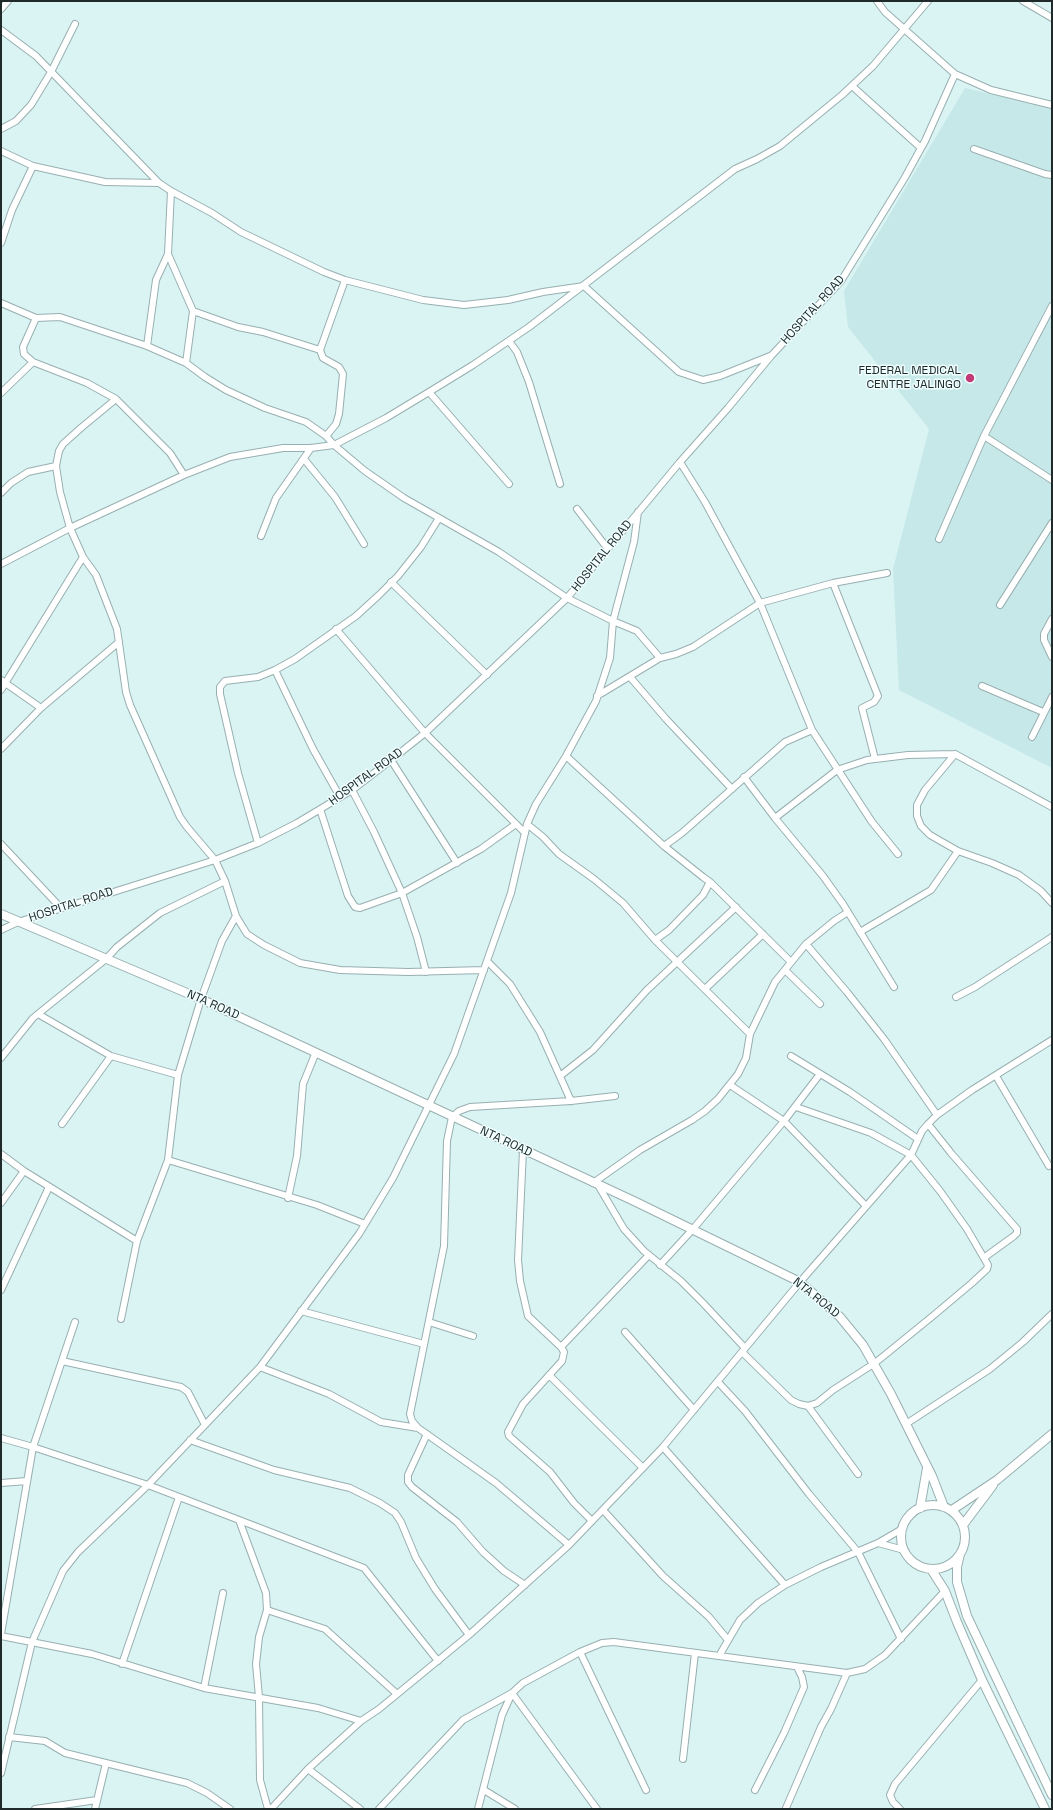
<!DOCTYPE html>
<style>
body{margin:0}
#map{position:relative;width:1053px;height:1810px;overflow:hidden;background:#daf3f3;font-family:"Space Grotesk",sans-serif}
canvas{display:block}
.frame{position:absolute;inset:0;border:2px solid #212a2a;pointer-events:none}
</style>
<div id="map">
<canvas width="1053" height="1810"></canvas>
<div class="frame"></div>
</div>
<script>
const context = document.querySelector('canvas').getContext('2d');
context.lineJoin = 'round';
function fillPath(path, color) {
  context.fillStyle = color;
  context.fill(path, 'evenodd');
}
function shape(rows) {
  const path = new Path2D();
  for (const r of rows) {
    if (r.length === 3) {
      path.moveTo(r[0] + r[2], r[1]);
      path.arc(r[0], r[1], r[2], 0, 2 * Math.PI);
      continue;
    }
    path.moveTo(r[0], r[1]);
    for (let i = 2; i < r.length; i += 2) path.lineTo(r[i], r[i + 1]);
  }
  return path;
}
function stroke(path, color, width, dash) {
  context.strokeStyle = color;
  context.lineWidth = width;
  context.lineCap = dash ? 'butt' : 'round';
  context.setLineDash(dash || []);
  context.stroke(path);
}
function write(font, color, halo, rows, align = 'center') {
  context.font = font + ' "Space Grotesk",sans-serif';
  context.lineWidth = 3;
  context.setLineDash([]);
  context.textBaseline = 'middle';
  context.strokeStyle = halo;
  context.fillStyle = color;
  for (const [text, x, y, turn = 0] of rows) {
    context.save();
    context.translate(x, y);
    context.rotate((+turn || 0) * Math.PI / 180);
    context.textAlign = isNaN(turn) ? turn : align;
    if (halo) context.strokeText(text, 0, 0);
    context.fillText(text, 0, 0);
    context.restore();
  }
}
fillPath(shape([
 [965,88,1052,109,1052,768,899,690,893,569,929,429,848,327,844,291]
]), '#c6e8e9');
const minor = shape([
 [877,1,885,12,955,74],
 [1023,1,1052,18],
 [1,9,8,1],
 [1,30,36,56,159,183,171,191,212,213,241,232,324,272,345,280,423,300,464,305,508,300,543,292,584,286,679,372,703,380,720,376,770,356],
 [852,86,921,148],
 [1,129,16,121,31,105,51,72,75,24],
 [974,149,1045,174,1052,175],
 [1,151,33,166,105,182,159,183],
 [1,243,12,210,33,166],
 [168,254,193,311,186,363],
 [1,303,36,318,60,317,147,346,186,363,205,377,226,390,265,408,306,422,326,436,334,445,365,471,404,498,499,552,567,598,613,621,610,658,596,701,566,756,536,804,527,824,511,893,454,1054,393,1178,359,1234,260,1367,148,1485,78,1552,63,1571,32,1642,1,1773],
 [193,311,238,327,263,332,320,350],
 [36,318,23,347,24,354,33,362,87,383,116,399,170,453,184,475],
 [509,341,517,352,529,382,560,484],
 [147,346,156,280,168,254,171,191],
 [429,392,509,484],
 [1,393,33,362],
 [116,399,82,427,63,444,59,451,56,466,60,492,70,528,83,557,96,575,117,629,126,692,130,705,180,817,187,827,215,860,225,881,236,916,247,934,264,945,300,963,340,970,408,972,484,970],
 [326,436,336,424,339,414,343,374,339,367,323,358,320,350,345,280],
 [984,436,1052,480],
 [304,459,335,497,364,544],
 [680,462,705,502,760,603,812,730,872,822,898,854],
 [1,493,11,483,28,472,56,466],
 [577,509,608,549],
 [638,512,634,542,613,621,637,631,660,658],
 [261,536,276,498,311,448],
 [939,539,984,436,1052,306],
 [1,564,70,528,184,475,230,457,283,448,311,448,334,445,386,418,429,392,473,365,529,327,735,169,757,159,780,146,842,95,873,66,928,1],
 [391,582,487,675],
 [833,583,878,696,874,702,862,708,875,759],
 [1000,605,1052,523],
 [1052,619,1044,634,1044,640,1052,657],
 [336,629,425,733,525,833],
 [275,670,313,749,340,797],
 [630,677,666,719,732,789],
 [1,680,41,708],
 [982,686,1043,712],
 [1,690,83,557],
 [597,696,660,658,676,654,693,647,760,603,833,583,887,573],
 [1032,737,1052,697],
 [1,749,41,708,119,642],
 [955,754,925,790,917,805,917,816,921,826,930,835,958,851,992,863,1019,875,1041,891,1052,903],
 [566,756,664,846,703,877,710,882,791,962],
 [391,760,457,863],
 [744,777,775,818,823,876,843,904,894,987],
 [352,790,374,832,402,893,417,937,426,972],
 [320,809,348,896,355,907,360,908,402,893,481,849,516,824],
 [775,818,837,770,867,760,908,755,955,754,1052,807],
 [527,824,543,837,559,854,594,879,623,903,655,940,750,1034],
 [258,843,238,773,220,694,220,687,225,681,258,677,275,670,295,659,356,616,379,595,398,576,421,547,439,518],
 [1,844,61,908],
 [664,846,682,833,785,742,812,730],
 [1,930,18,922,215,860,258,843,297,823,352,790,391,760,425,733,567,598,680,462,728,408,771,356,841,281,904,179,925,141,955,74,991,90,1052,105],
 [860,932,931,890,958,851],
 [655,940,669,930,703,895,710,882],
 [806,944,834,921,848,912],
 [487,961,510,984,540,1032,571,1101],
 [785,970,820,1004],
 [705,989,763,934],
 [956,997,975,987,1052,937],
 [38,1014,111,1056,178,1075],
 [791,1056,850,1092,918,1139],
 [1,1058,33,1018,106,959,117,947,160,913,225,881],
 [560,1076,593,1050,647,990,736,907],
 [996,1076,1049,1166],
 [730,1085,784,1121,866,1206],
 [62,1124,111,1056],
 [928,1124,951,1153,1017,1229,1017,1233,1014,1236,985,1257],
 [523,1150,518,1260,520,1281,528,1316,561,1347,564,1352,562,1361,523,1404,508,1432,509,1436,550,1472,574,1503,592,1521],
 [1,1154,24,1171,137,1241],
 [168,1160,317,1205,365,1224],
 [593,1183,640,1150,692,1120,705,1111,718,1099,738,1074,746,1058,750,1034,775,982,806,944,847,992,884,1039,937,1115],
 [598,1185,624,1229,644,1251,681,1281,703,1303,745,1348],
 [288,1198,297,1156,303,1084,316,1052],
 [1,1203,24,1171],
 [660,1265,693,1229,784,1121,820,1074],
 [1,1290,49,1187],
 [301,1311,424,1344],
 [121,1319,137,1241,168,1160,178,1075,201,999,222,941,236,916],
 [429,1322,473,1336],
 [625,1332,694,1410],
 [561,1347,649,1255],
 [742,1352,791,1400,799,1404,808,1406,817,1403,833,1390,875,1363,934,1315,972,1283,987,1269,988,1265,967,1229,940,1191,911,1155,871,1133,796,1107],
 [62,1361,181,1387,188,1392,205,1425],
 [260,1367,329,1394,381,1422,418,1428],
 [549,1375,643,1468],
 [718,1382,745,1411,809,1494,858,1552,901,1639],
 [808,1406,858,1474],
 [906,1424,990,1369,1023,1342,1052,1314],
 [427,1434,408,1475,408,1482,412,1487,457,1522,483,1552,504,1571,525,1585],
 [1,1438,33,1447,148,1485,364,1568,438,1661],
 [190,1440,274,1470,350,1488,380,1503,395,1513,401,1522,416,1558,435,1589,469,1635],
 [663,1447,785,1585],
 [1,1483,27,1481],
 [603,1510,663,1576,709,1617,728,1640],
 [239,1520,266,1593,267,1610,259,1637,256,1664,259,1697,260,1780,268,1809],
 [878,1543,904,1550],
 [569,1545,496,1483,418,1428,412,1421,410,1414,444,1246,447,1141,452,1117,459,1111,470,1107,571,1101,615,1096],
 [267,1610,325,1629,397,1694],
 [1,1634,33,1447,75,1322],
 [1,1636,92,1654,204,1688,318,1708,361,1721],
 [580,1652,646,1790],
 [719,1656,847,1673,865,1669,885,1655,945,1591],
 [122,1664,179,1497],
 [204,1688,223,1593],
 [9,1737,45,1741,65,1753,187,1783,207,1793,230,1809],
 [683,1759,695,1653],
 [308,1769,360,1809],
 [484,1790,515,1809],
 [755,1790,784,1733,804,1687,802,1677,797,1667],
 [786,1808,821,1727,831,1709,847,1673],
 [35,1809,97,1800],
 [95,1809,106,1763],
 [271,1809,308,1769,361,1721,379,1709,469,1635,569,1545,663,1447,800,1282,911,1155,922,1131,928,1124,937,1115,972,1090,1052,1040],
 [379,1809,463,1720,512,1693,597,1809],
 [478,1809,502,1715,512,1693,523,1683,580,1652,602,1643,614,1642,719,1656,740,1620,758,1603,785,1585,821,1567,878,1543,902,1529],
 [900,1809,893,1802,890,1795,895,1784,982,1680]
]);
const tertiary = shape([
 [1,914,201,999,636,1202,800,1282,840,1317,863,1345,891,1394,932,1476,944,1507],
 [933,1537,32],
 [920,1508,927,1468],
 [952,1510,997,1480,1052,1434],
 [963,1525,993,1485],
 [960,1554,957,1567,957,1582,967,1616,1052,1795],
 [931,1569,945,1591,957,1622,982,1680,1045,1809]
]);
stroke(minor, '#98afb0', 8);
stroke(tertiary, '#98afb0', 10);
stroke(minor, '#fff', 6);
stroke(tertiary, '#fff', 8);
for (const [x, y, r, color] of [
 [970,378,5,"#c33a77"]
]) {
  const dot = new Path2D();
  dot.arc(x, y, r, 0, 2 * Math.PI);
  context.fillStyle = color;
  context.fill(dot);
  stroke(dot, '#effefe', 1.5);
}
write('12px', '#212a2a', '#effefe', [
 ["HOSPITAL ROAD",813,310,-48],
 ["HOSPITAL ROAD",602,556,-51],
 ["HOSPITAL ROAD",366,777,-36],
 ["HOSPITAL ROAD",71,905,-18],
 ["NTA ROAD",213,1005,24],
 ["NTA ROAD",506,1142,25],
 ["NTA ROAD",816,1298,39]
]);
write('12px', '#212a2a', '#effefe', [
 ["FEDERAL MEDICAL",961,371],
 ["CENTRE JALINGO",961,385]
], 'right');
</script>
